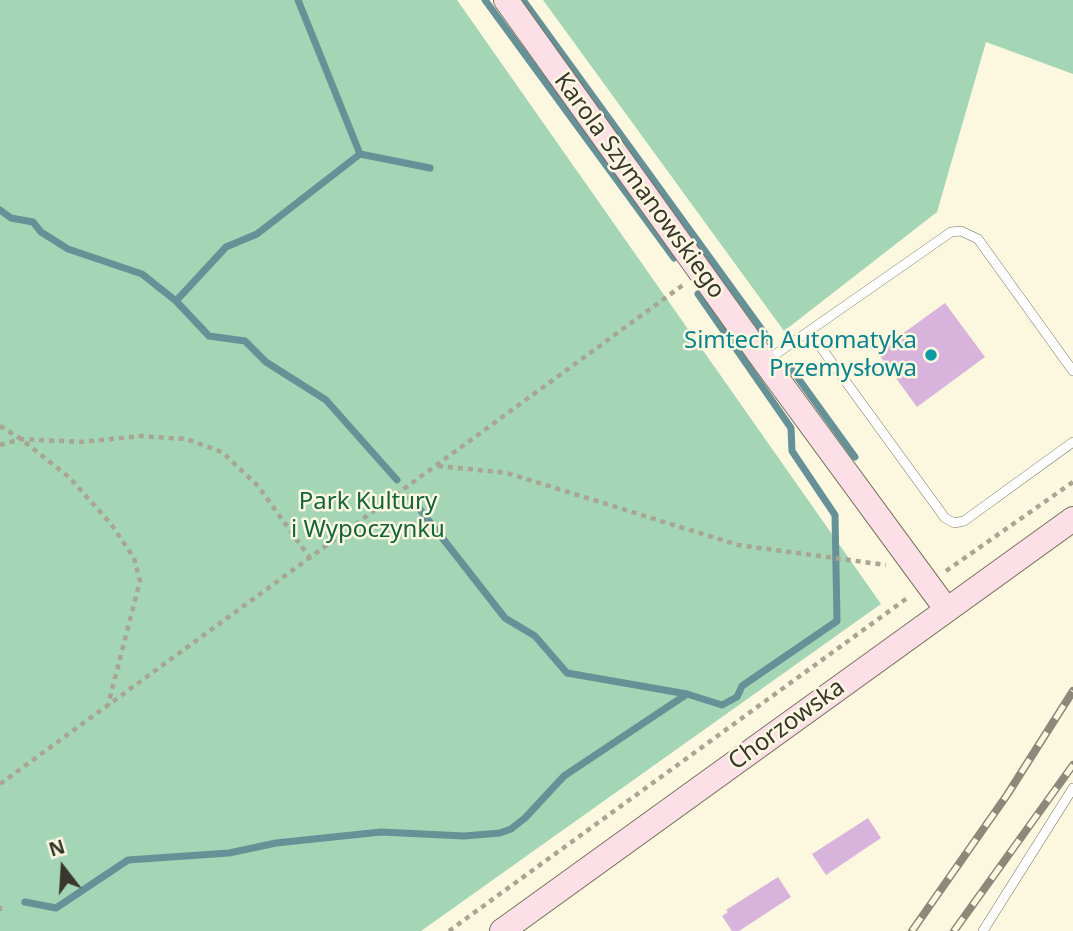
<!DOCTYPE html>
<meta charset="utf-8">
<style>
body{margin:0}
#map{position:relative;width:1073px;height:931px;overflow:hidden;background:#fcf8e0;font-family:"Noto Sans",sans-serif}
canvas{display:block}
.north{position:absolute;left:28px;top:833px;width:70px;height:70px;-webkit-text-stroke:5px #fcf8e0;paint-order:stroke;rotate:343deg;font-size:19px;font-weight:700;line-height:28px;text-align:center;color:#38362d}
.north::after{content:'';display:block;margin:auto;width:24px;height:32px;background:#38362d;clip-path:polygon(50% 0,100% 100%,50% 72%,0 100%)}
</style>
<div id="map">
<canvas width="1073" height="931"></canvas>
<div class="north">N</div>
</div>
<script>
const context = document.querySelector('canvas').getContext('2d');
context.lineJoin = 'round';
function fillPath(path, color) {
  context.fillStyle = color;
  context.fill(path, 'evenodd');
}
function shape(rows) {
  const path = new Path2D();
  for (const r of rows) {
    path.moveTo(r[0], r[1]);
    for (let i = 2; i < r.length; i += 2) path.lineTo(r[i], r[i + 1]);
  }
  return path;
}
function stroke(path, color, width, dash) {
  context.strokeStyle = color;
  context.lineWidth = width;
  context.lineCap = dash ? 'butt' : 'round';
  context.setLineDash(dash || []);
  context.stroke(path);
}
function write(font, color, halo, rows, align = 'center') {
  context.font = font + ' "Noto Sans",sans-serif';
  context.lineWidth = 5;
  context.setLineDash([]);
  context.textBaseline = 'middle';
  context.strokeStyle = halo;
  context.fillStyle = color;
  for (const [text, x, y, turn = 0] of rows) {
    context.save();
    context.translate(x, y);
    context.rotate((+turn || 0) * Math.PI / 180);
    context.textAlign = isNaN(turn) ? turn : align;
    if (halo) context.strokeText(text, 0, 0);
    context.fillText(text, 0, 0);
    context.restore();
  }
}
fillPath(shape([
 [0,0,457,0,881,604,421,931,0,931],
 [543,0,1073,0,1073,74,986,42,937,212,784,331]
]), '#a4d5b5');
stroke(shape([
 [485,0,674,258],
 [523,0,768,338],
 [360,154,430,168],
 [0,210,11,218,33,222,41,232,68,249,142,274,176,301,209,336,245,341,266,362,326,400,397,480],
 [176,301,226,247,257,234,360,154,298,0],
 [790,367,855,457],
 [411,498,505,618,535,636,567,673,687,694,722,705,737,697,742,686,837,621,835,515,792,451,791,428,698,294],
 [25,902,56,908,128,860,229,853,276,843,381,832,464,836,500,833,511,829,525,818,564,776,687,694]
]), '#659197', 7);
fillPath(shape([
 [945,303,985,357,917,407,877,352],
 [868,818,881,838,826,875,812,854],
 [778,877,791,897,739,931,732,931,722,916,728,912,726,910]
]), '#d8b4dc');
const lane = shape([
 [809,331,945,518,954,523,964,521,1073,442],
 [766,361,951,232,961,231,978,239,1073,371],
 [983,931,1073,788]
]);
const secondary = shape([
 [506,0,765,362,947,610],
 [502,931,1073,519]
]);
stroke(lane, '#76725d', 10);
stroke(secondary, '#76725d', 26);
stroke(shape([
 [0,426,21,439,70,478,111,524,134,558,140,581,108,705],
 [0,445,21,439,82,442,140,436,186,439,222,452,258,486,310,558],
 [438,466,507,473,738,545,886,565],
 [946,571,1073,482],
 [0,784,683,285],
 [0,906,0,916],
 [449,931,910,596]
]), '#a8a593', 4.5, [5, 5]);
stroke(lane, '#fff', 9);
stroke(secondary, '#fde0e7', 24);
const rail = shape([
 [912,931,1007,795,1073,691],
 [954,931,1073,765]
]);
stroke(rail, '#8c897a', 8);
stroke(rail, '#fcf8e0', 5, [16]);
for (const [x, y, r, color] of [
 [931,355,7,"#0f9aa8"]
]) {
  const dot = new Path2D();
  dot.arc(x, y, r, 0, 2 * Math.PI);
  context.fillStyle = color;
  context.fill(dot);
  stroke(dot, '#fcf8e0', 2.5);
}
write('24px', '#38362d', '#fcf8e0', [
 ["Karola Szymanowskiego",639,186,54],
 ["Chorzowska",787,725,-36]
]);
write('24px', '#0d838f', '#fcf8e0', [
 ["Simtech Automatyka",917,341],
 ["Przemysłowa",917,369]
], 'right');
write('24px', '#16643d', '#fcf8e0', [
 ["Park Kultury",368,502],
 ["i Wypoczynku",368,530]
]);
</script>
